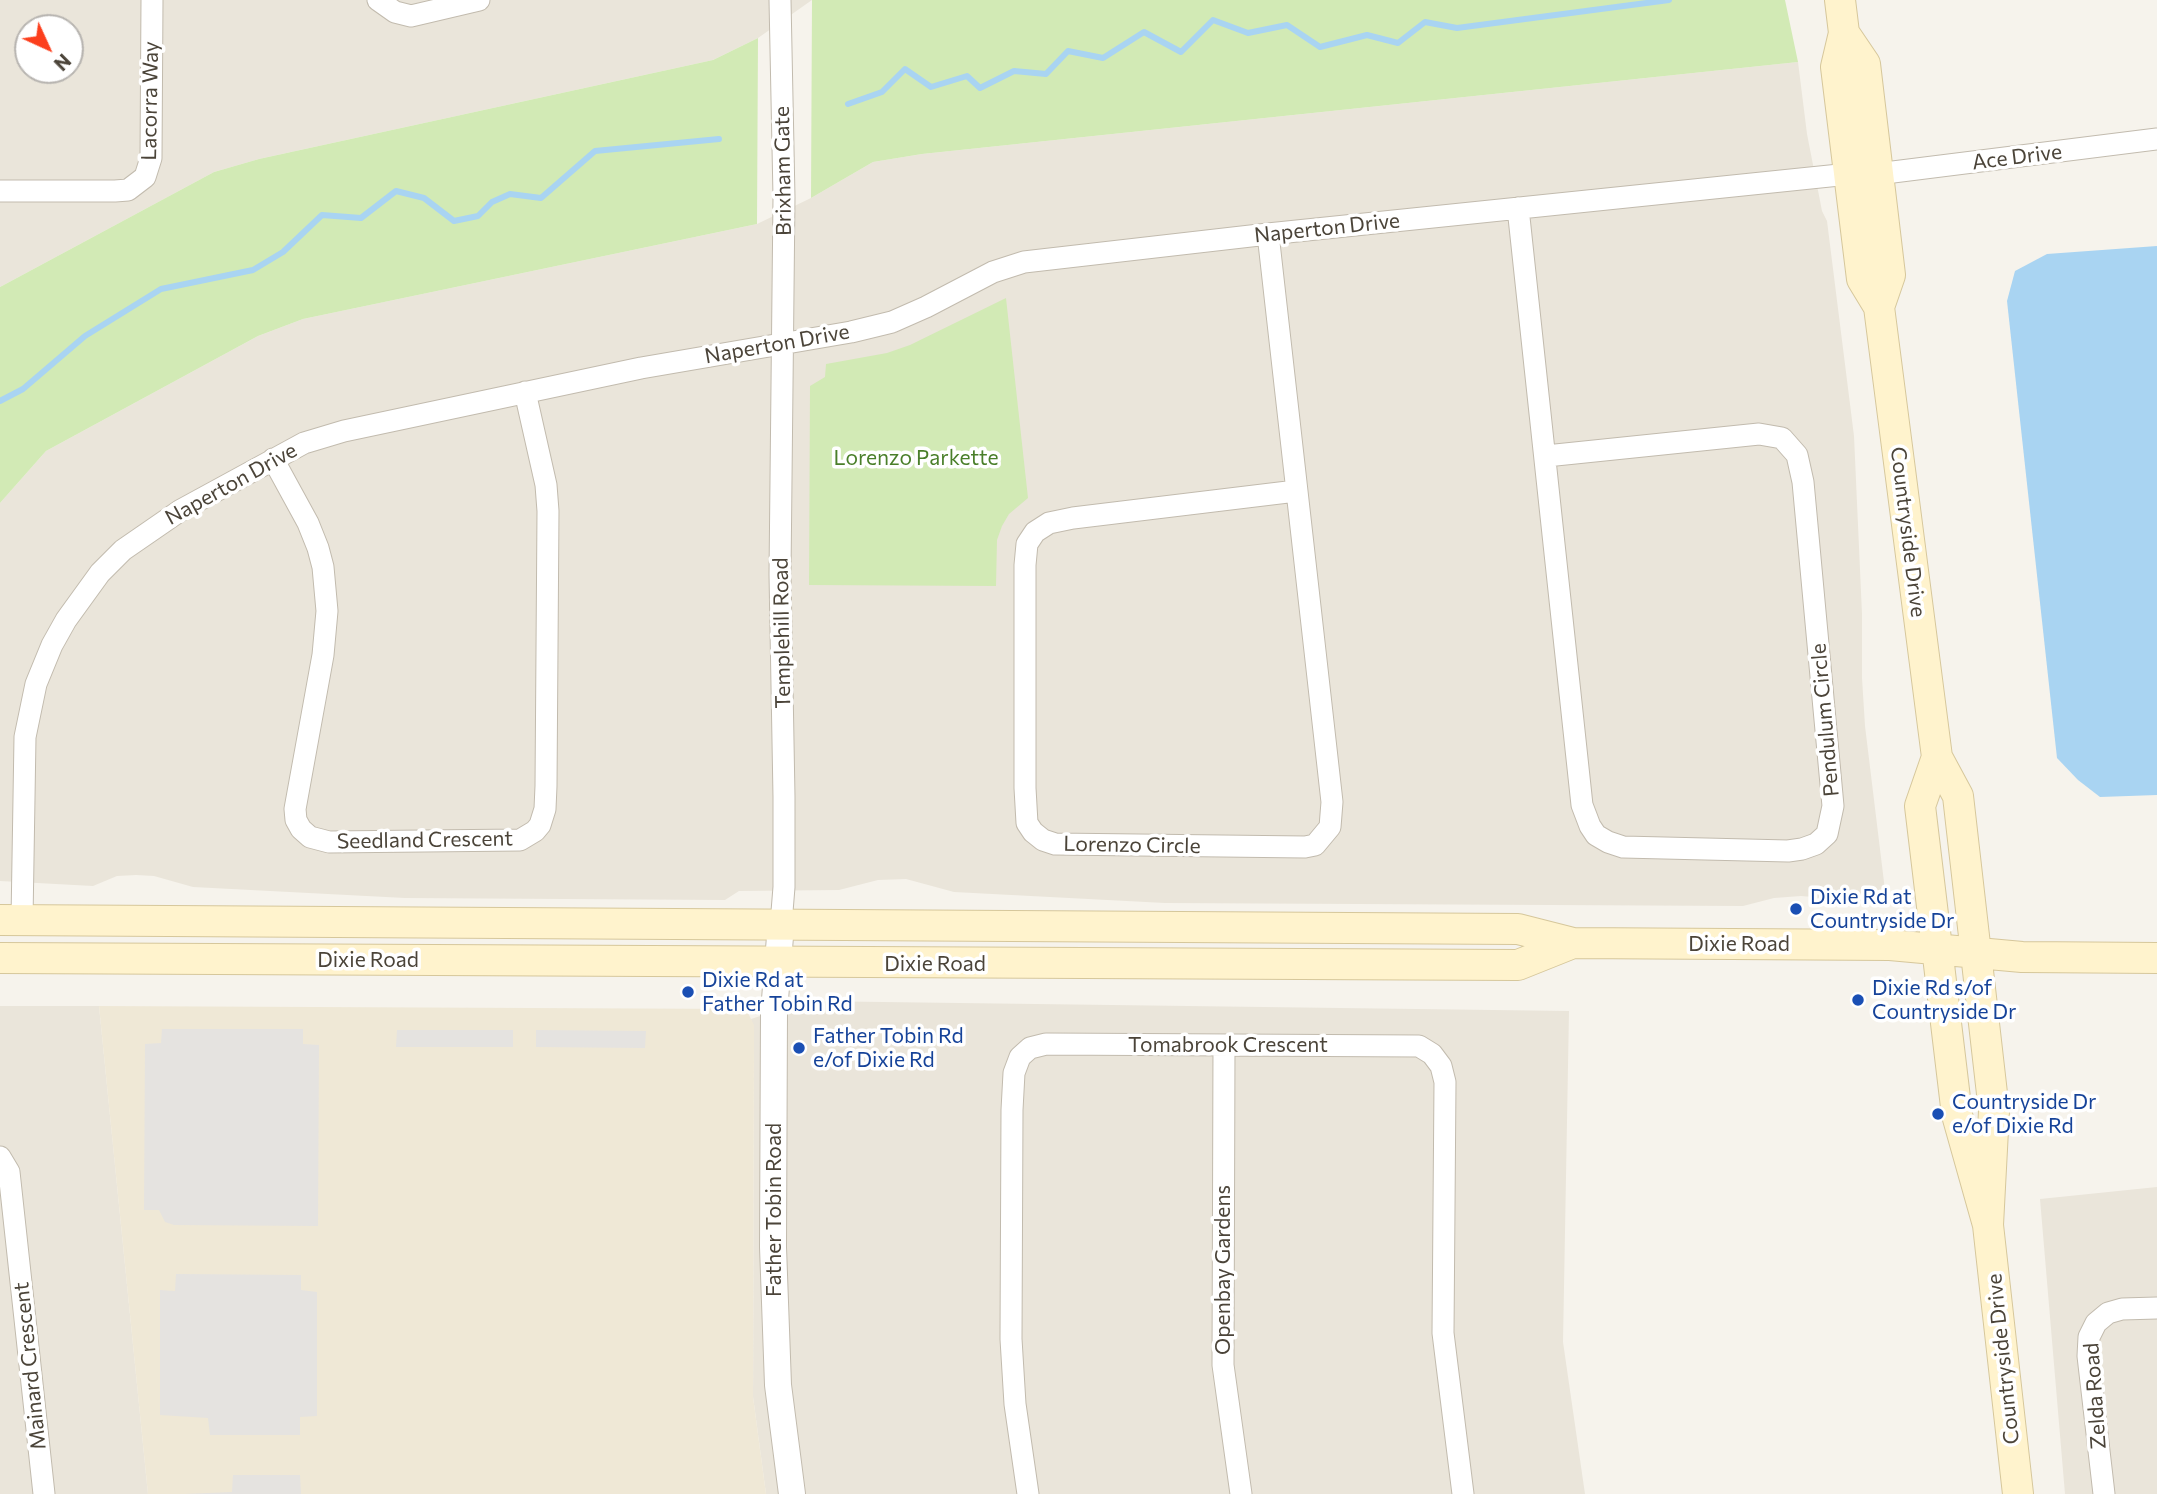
<!DOCTYPE html>
<style>
body{margin:0}
#map{position:relative;width:2157px;height:1494px;overflow:hidden;background:#f6f3ec;font-family:Commissioner,sans-serif}
canvas{display:block}
.north{position:absolute;left:14px;top:14px;width:70px;height:70px;box-sizing:border-box;background:#fff;border:2px solid #b7b4b0;border-radius:50%;rotate:135deg;font-size:19px;font-weight:700;line-height:28px;text-align:center;color:#4b4439}
.north::after{content:'';display:block;margin:auto;width:24px;height:32px;background:#fc3f1d;clip-path:polygon(50% 0,100% 100%,50% 72%,0 100%)}
</style>
<div id="map">
<canvas width="2157" height="1494"></canvas>
<div class="north">N</div>
</div>
<script>
const context = document.querySelector('canvas').getContext('2d');
context.lineJoin = 'round';
function fillPath(path, color) {
  context.fillStyle = color;
  context.fill(path, 'evenodd');
}
function shape(rows) {
  const path = new Path2D();
  for (const r of rows) {
    path.moveTo(r[0], r[1]);
    for (let i = 2; i < r.length; i += 2) path.lineTo(r[i], r[i + 1]);
  }
  return path;
}
function stroke(path, color, width, dash) {
  context.strokeStyle = color;
  context.lineWidth = width;
  context.lineCap = dash ? 'butt' : 'round';
  context.setLineDash(dash || []);
  context.stroke(path);
}
function write(font, color, halo, rows, align = 'center') {
  context.font = font + ' Commissioner,sans-serif';
  context.lineWidth = 7;
  context.setLineDash([]);
  context.textBaseline = 'middle';
  context.strokeStyle = halo;
  context.fillStyle = color;
  for (const [text, x, y, turn = 0] of rows) {
    context.save();
    context.translate(x, y);
    context.rotate((+turn || 0) * Math.PI / 180);
    context.textAlign = isNaN(turn) ? turn : align;
    if (halo) context.strokeText(text, 0, 0);
    context.fillText(text, 0, 0);
    context.restore();
  }
}
fillPath(shape([
 [0,0,812,0,758,38,713,60,259,159,214,172,0,287],
 [28,28,70,28,70,70,28,70],
 [1798,62,1807,134,1822,211,1827,221,1854,436,1862,614,1862,678,1865,726,1884,882,1885,893,1882,898,1857,906,1842,907,1813,897,1801,896,1774,898,1743,906,1165,903,954,892,906,879,878,880,839,890,739,891,725,900,405,898,193,887,154,876,136,875,117,876,93,886,0,881,0,503,46,451,258,336,303,319,757,224,811,198,873,162,922,154],
 [807,1001,1569,1011,1563,1342,1585,1494,766,1494,753,1397,754,1039,751,1019],
 [0,1006,99,1006,148,1494,0,1494],
 [2157,1187,2157,1494,2065,1494,2040,1199]
]), '#eae5da');
fillPath(shape([
 [99,1006,746,1009,754,1025,754,1039,753,1397,766,1494,148,1494]
]), '#efe8d6');
fillPath(shape([
 [812,0,1785,0,1798,62,922,154,873,162,811,198],
 [758,38,757,224,303,319,258,336,46,451,0,503,0,287,214,172,259,159,713,60],
 [1006,298,1028,498,1009,514,1002,526,997,540,996,586,809,585,810,386,825,377,826,364,887,353,910,345]
]), '#d2eab5');
fillPath(shape([
 [162,1029,303,1029,303,1044,319,1045,318,1226,174,1225,165,1222,159,1210,144,1210,145,1044,161,1043],
 [397,1030,513,1030,513,1047,396,1047],
 [536,1030,646,1031,645,1048,536,1047],
 [176,1274,301,1275,301,1290,317,1292,317,1416,300,1417,300,1435,210,1435,208,1418,160,1415,160,1290,175,1291],
 [233,1475,300,1475,301,1494,184,1494,232,1492]
]), '#e5e3e0');
fillPath(shape([
 [2157,246,2157,795,2100,797,2078,780,2057,758,2007,301,2015,271,2047,254]
]), '#a9d4f2');
stroke(shape([
 [848,104,882,92,905,69,931,87,967,76,980,88,1014,71,1046,74,1068,51,1103,58,1144,32,1181,52,1213,20,1248,33,1287,25,1320,47,1367,35,1398,43,1425,22,1457,28,1669,0],
 [0,401,23,389,85,336,161,289,253,270,283,252,322,215,361,218,396,191,424,198,454,221,478,216,492,202,510,194,541,198,595,151,719,139]
]), '#a9d4f2', 6);
const minor = shape([
 [378,0,395,12,411,16,479,0],
 [780,0,784,197,780,574,784,797,784,887,781,924],
 [1877,174,2157,139],
 [0,191,115,191,128,190,145,177,151,158,152,0],
 [1518,208,1582,805,1590,826,1596,835,1608,842,1623,847,1788,851,1802,849,1816,844,1827,834,1833,806,1803,482,1797,455,1782,438,1759,434,1546,456],
 [1268,234,1332,802,1330,827,1315,845,1305,847,1055,844,1043,840,1033,832,1027,823,1025,788,1025,565,1027,544,1035,532,1049,523,1073,518,1296,491],
 [273,459,308,523,318,548,323,567,327,611,323,655,295,809,296,820,301,829,310,837,329,842,520,840,535,831,540,825,545,809,546,786,548,511,546,485,525,392],
 [22,920,25,737,36,684,52,645,66,620,100,573,123,550,181,510,304,443,344,431,641,368,851,332,892,322,926,307,993,272,1024,262,1268,234,1849,174],
 [1224,1045,1223,1365,1241,1494],
 [0,1157,9,1172,44,1494],
 [1028,1494,1015,1404,1011,1339,1012,1110,1014,1073,1020,1057,1030,1048,1046,1044,1419,1046,1432,1054,1441,1066,1445,1082,1443,1333,1463,1494],
 [2104,1494,2088,1356,2089,1337,2096,1323,2108,1313,2122,1309,2157,1308]
]);
const tertiary = shape([
 [781,924,774,1012,773,1247,778,1385,792,1494]
]);
const secondary = shape([
 [1840,0,1844,33,1836,67,1862,279,1879,307,1937,757,1958,796,1994,1111,1988,1225],
 [1844,33,1865,64,1890,275,1879,307],
 [1937,757,1920,806,1957,1115,1988,1225,2018,1494],
 [0,920,1518,929,1573,943,1890,945,2022,957,2157,958],
 [0,958,1518,965,1573,943]
]);
stroke(minor, '#c2bbae', 23);
stroke(tertiary, '#c2bbae', 28);
stroke(secondary, '#d6c79b', 32);
stroke(minor, '#fff', 21);
stroke(tertiary, '#fff', 26);
stroke(secondary, '#fff3cd', 30);
for (const [x, y, r, color] of [
 [1796,909,7,"#1a4fb4"],
 [688,992,7,"#1a4fb4"],
 [1858,1000,7,"#1a4fb4"],
 [799,1048,7,"#1a4fb4"],
 [1938,1114,7,"#1a4fb4"]
]) {
  const dot = new Path2D();
  dot.arc(x, y, r, 0, 2 * Math.PI);
  context.fillStyle = color;
  context.fill(dot);
  stroke(dot, '#fff', 2.5);
}
write('21px', '#4b4439', '#fff', [
 ["Lacorra Way",150,101,-89],
 ["Ace Drive",2017,157,-7],
 ["Brixham Gate",783,171,-91],
 ["Naperton Drive",1327,228,-6],
 ["Naperton Drive",777,344,-10],
 ["Naperton Drive",231,484,-29],
 ["Countryside Drive",1908,532,83],
 ["Templehill Road",782,633,-91],
 ["Pendulum Circle",1825,720,-95],
 ["Seedland Crescent",425,840,-1],
 ["Lorenzo Circle",1132,845,1],
 ["Dixie Road",1739,944],
 ["Dixie Road",368,960],
 ["Dixie Road",935,964],
 ["Tomabrook Crescent",1228,1045],
 ["Father Tobin Road",774,1210,-90],
 ["Openbay Gardens",1223,1270,-90],
 ["Countryside Drive",2003,1359,-96],
 ["Mainard Crescent",30,1366,-96],
 ["Zelda Road",2095,1396,-94]
]);
write('21px', '#4a7f2a', '#fff', [
 ["Lorenzo Parkette",916,458]
]);
write('21px', '#164399', '#fff', [
 ["Dixie Rd at",1810,897],
 ["Countryside Dr",1810,921],
 ["Dixie Rd at",702,980],
 ["Father Tobin Rd",702,1004],
 ["Dixie Rd s/of",1872,988],
 ["Countryside Dr",1872,1012],
 ["Father Tobin Rd",813,1036],
 ["e/of Dixie Rd",813,1060],
 ["Countryside Dr",1952,1102],
 ["e/of Dixie Rd",1952,1126]
], 'left');
</script>
